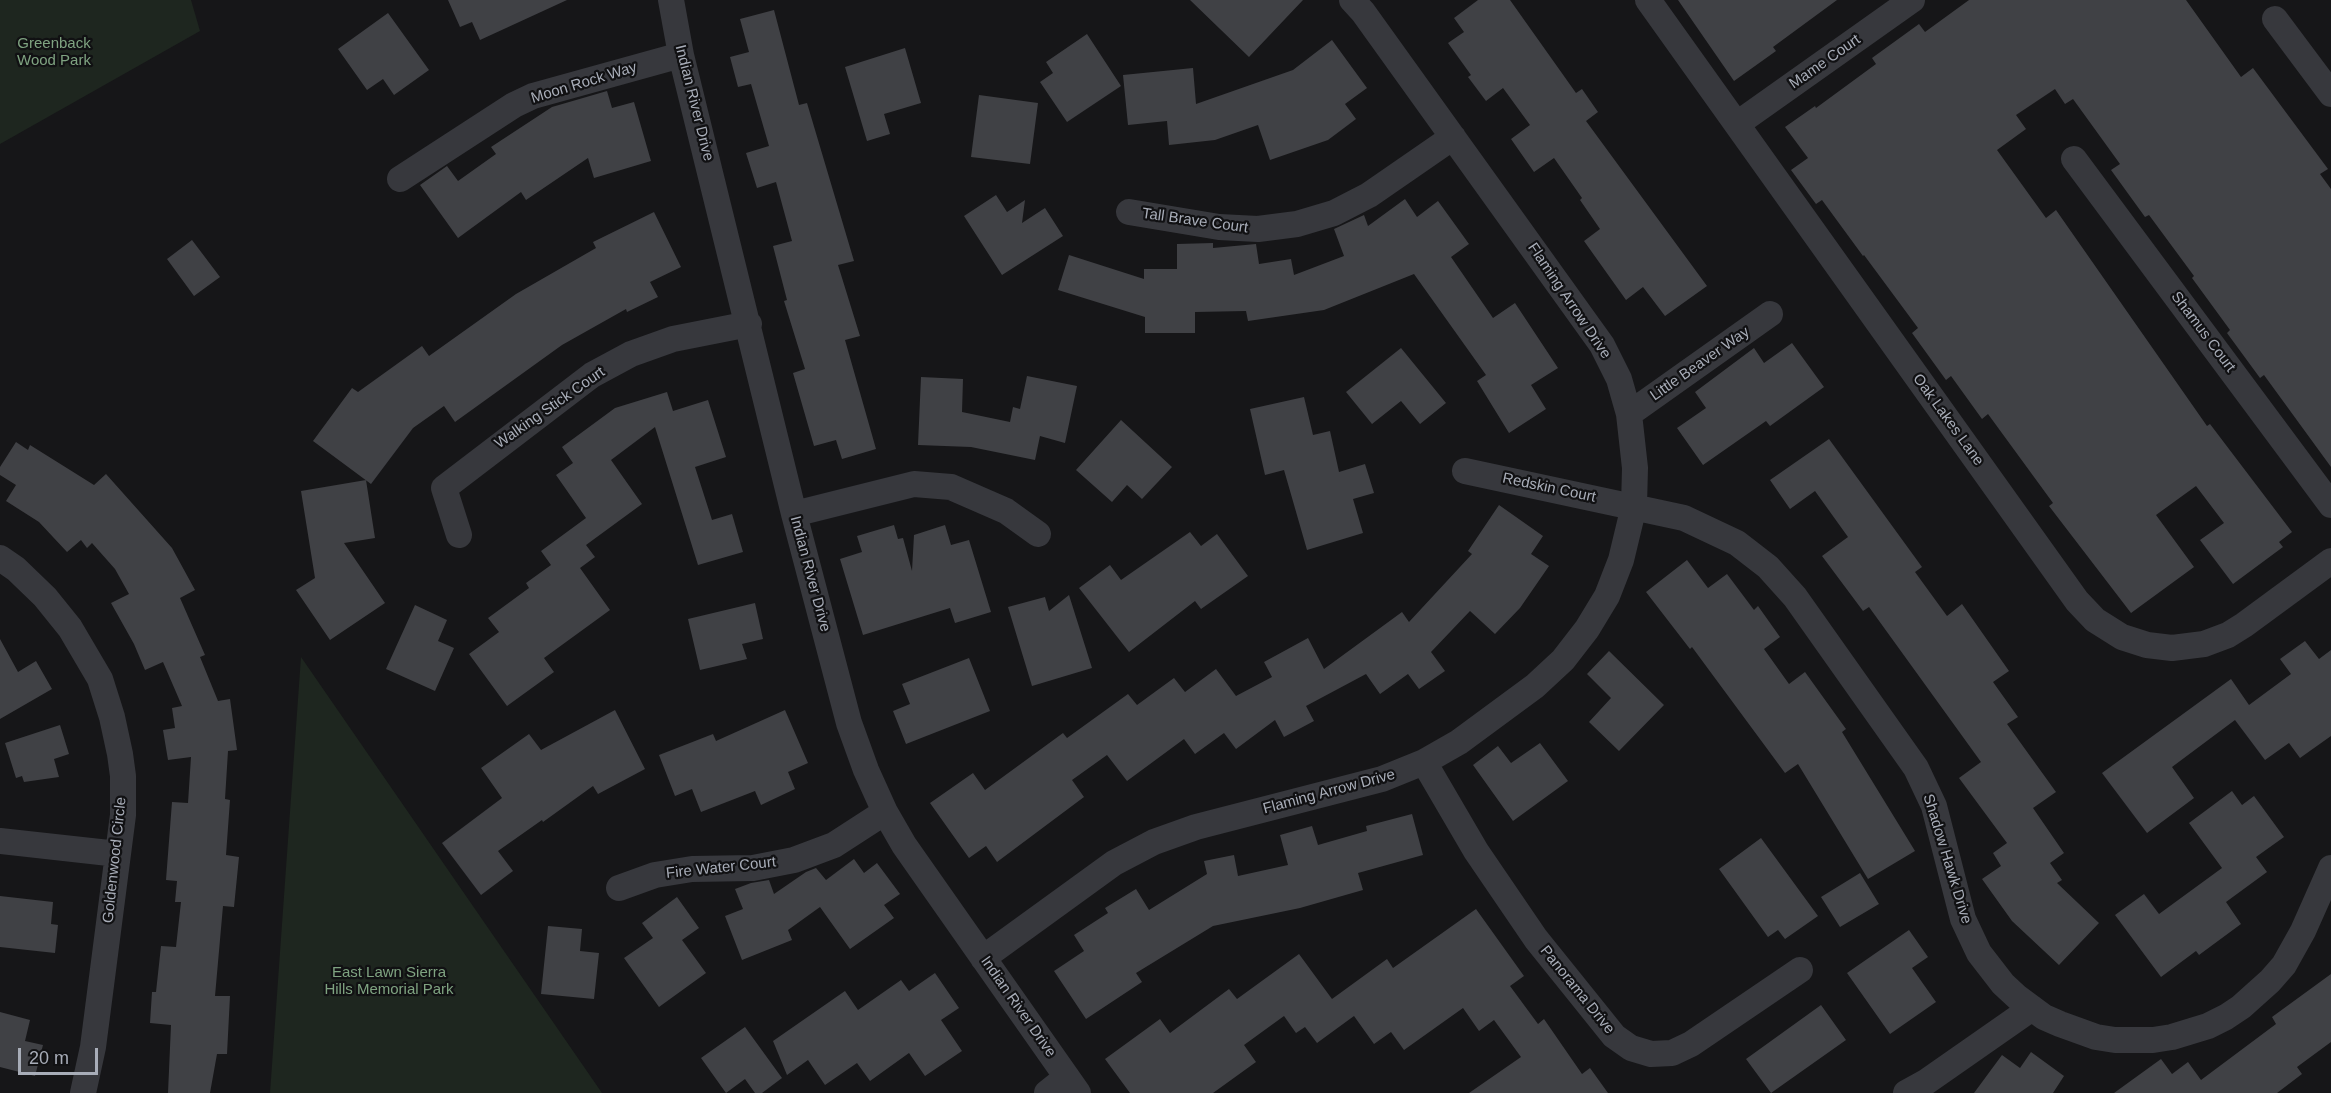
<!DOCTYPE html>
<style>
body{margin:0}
#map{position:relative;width:2331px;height:1093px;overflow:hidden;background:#161618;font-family:Helvetica,sans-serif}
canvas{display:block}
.scale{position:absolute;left:18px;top:1048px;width:80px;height:27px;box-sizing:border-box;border:3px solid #a8adb8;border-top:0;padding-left:8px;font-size:18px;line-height:21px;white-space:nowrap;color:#a8adb8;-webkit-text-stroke:4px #111113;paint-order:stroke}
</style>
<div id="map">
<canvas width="2331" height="1093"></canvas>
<div class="scale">20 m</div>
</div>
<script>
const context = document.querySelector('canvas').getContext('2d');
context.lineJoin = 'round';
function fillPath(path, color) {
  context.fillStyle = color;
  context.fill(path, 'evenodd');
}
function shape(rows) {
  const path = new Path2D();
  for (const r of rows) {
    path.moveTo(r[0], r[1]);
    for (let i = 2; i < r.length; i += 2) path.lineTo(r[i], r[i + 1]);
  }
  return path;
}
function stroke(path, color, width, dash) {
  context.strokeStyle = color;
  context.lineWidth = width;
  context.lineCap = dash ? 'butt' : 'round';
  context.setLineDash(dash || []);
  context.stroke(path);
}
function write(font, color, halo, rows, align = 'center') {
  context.font = font + ' Helvetica,sans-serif';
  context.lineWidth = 4.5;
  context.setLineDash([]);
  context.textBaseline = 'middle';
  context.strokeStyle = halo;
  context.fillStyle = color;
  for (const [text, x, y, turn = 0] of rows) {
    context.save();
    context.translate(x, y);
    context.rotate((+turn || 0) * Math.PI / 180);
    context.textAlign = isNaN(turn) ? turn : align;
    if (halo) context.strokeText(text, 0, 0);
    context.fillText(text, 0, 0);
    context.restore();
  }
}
fillPath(shape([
 [0,0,191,0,200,31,0,144],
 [301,657,602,1093,270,1093]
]), '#1e261f');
fillPath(shape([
 [448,0,567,0,480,40,472,22,460,27],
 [1190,0,1303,0,1249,57],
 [1478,0,1510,0,1576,93,1582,89,1598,112,1586,121,1707,286,1665,316,1643,287,1626,300,1584,241,1600,229,1580,200,1582,198,1554,158,1534,172,1511,139,1530,125,1503,88,1486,101,1468,77,1471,75,1448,43,1464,32,1454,18],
 [1678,0,1837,0,1773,47,1776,51,1734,81],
 [1969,0,2186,0,2241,77,2253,68,2328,169,2320,174,2331,189,2331,467,2264,375,2260,378,2227,333,2230,330,2192,278,2194,276,2149,215,2145,217,2111,170,2120,164,2073,99,2065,104,2055,89,2016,115,2026,129,1997,150,2046,218,2056,210,2207,426,2210,424,2292,532,2279,542,2283,547,2233,584,2200,540,2224,523,2196,486,2156,515,2194,567,2131,613,2049,506,2053,503,1988,414,1982,419,1951,376,1946,380,1912,333,1918,328,1864,255,1863,256,1822,200,1816,204,1791,170,1808,158,1785,127,1815,106,1816,108,1876,64,1872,58,1919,24,1925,32],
 [774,10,799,105,807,103,854,261,838,265,860,336,845,340,876,449,842,459,836,440,814,446,793,373,805,369,784,301,787,300,773,246,792,241,776,182,757,188,746,153,769,146,751,84,738,87,730,57,749,52,740,19],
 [388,13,429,70,394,95,383,79,367,90,338,49],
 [1087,34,1121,86,1067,122,1040,82,1053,73,1046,62],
 [1332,40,1367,88,1345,104,1356,119,1328,140,1270,160,1258,125,1215,140,1169,145,1167,121,1128,125,1123,75,1193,68,1196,104,1293,70],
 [905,48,921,103,884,114,890,134,867,141,845,67],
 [607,91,612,108,634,102,651,161,594,178,588,158,526,200,521,192,458,238,420,185,447,166,458,181,496,154,491,147,552,107],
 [979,95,1038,103,1030,164,971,157],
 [996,195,1007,212,1025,200,1022,223,1045,208,1063,236,1002,275,964,216],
 [1405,199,1417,217,1438,201,1469,244,1451,257,1493,318,1515,303,1558,368,1531,385,1546,409,1509,433,1477,381,1486,375,1414,274,1324,310,1248,321,1246,311,1195,312,1195,333,1145,333,1145,317,1058,290,1069,255,1144,279,1144,269,1177,269,1177,244,1213,243,1213,248,1256,244,1259,264,1291,259,1294,275,1344,256,1334,229,1364,215,1368,226],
 [654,212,681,267,650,282,658,297,627,312,626,309,562,345,455,422,444,406,413,428,371,484,313,441,352,388,358,392,422,346,429,356,516,294,596,248,593,242],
 [192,240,220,277,194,296,167,259],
 [1792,343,1824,387,1770,426,1766,421,1703,465,1677,428,1706,408,1695,392,1754,348,1764,363],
 [1401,348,1446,403,1420,424,1401,401,1372,424,1346,392],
 [1027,376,1077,386,1065,443,1040,436,1035,460,971,447,918,445,921,377,963,379,962,412,1010,422,1013,407,1020,409],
 [667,392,673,411,708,400,726,457,695,467,712,520,732,514,743,552,698,565,655,427,611,460,642,504,586,545,595,557,580,568,610,610,544,658,554,672,507,706,469,654,499,632,488,618,529,588,526,583,551,565,541,551,586,518,556,475,573,463,562,447,615,408],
 [1304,397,1313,435,1330,431,1339,472,1365,464,1374,493,1353,499,1363,533,1307,550,1284,470,1265,475,1250,409],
 [1121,420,1172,467,1142,499,1127,485,1112,502,1076,470],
 [1829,439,1922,567,1915,572,1947,616,1962,604,2009,671,1993,682,2018,717,2007,724,2056,792,2033,808,2064,853,2050,863,2062,880,2057,883,2099,923,2059,965,2012,921,1982,879,2001,866,1993,853,2007,843,1959,778,1981,762,1869,607,1863,611,1822,556,1848,537,1815,491,1790,509,1770,480],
 [16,442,28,450,30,445,94,485,106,474,172,548,195,590,180,598,205,655,200,657,218,701,230,699,237,750,228,751,225,799,230,800,226,855,239,857,234,907,223,906,215,996,230,996,227,1054,217,1054,210,1093,168,1093,171,1025,150,1023,152,992,156,992,161,946,176,947,181,902,175,902,177,881,166,880,172,802,188,803,191,757,168,760,163,730,175,728,172,708,182,706,163,662,145,670,134,644,111,603,129,594,115,569,92,543,87,548,81,540,67,552,39,522,6,501,16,485,0,475,0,467],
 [366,480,375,538,344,543,385,603,330,640,296,590,315,578,301,491],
 [1499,505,1543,536,1531,554,1549,566,1520,608,1495,634,1470,611,1431,652,1445,671,1419,689,1408,674,1380,694,1366,674,1306,706,1314,721,1284,737,1275,720,1236,749,1224,733,1195,754,1184,739,1127,781,1107,755,1072,780,1084,797,997,862,986,846,969,858,930,803,973,773,985,790,1063,733,1067,738,1128,694,1137,705,1174,678,1185,692,1216,669,1236,696,1272,677,1264,662,1308,638,1324,669,1402,612,1409,622,1472,554,1468,551],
 [894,525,898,539,903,538,912,571,914,535,945,525,951,545,969,540,991,612,955,623,950,608,863,635,840,559,862,552,857,536],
 [1190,532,1201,546,1217,534,1248,576,1201,609,1195,601,1129,652,1079,588,1110,565,1121,580],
 [1687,560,1708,588,1727,574,1754,610,1758,606,1780,637,1764,649,1789,684,1805,672,1846,729,1842,732,1915,851,1868,879,1798,764,1785,773,1692,647,1690,649,1646,592],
 [1069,595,1092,668,1032,686,1008,607,1045,597,1049,611],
 [755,603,763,639,742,644,747,659,700,670,688,619],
 [415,605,447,620,438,641,454,648,435,691,386,669],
 [0,639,18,672,36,661,52,689,0,719],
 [2305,641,2319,659,2331,650,2331,736,2300,758,2289,743,2265,760,2235,720,2172,767,2194,798,2147,833,2102,773,2231,679,2249,705,2291,674,2280,659],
 [1609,651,1664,705,1619,751,1589,722,1611,698,1587,674],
 [969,658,990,711,906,744,893,711,910,704,902,684],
 [615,710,645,769,598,794,593,786,543,822,542,820,498,851,513,871,481,895,442,843,502,798,481,768,529,734,541,750],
 [785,710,808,763,788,772,795,789,761,805,755,791,701,812,692,789,675,796,659,755,713,734,716,741],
 [60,725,69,754,54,759,59,777,24,782,22,776,16,778,5,743],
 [1540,743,1568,781,1513,821,1473,765,1498,746,1511,763],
 [2232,791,2242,805,2254,796,2284,837,2256,857,2267,872,2226,902,2241,924,2199,955,2196,951,2161,977,2115,915,2144,894,2159,914,2222,868,2189,823],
 [1412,814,1423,855,1358,873,1363,890,1300,908,1213,926,1136,973,1142,982,1086,1019,1054,971,1084,951,1074,935,1108,913,1105,908,1136,889,1149,910,1207,874,1204,861,1234,855,1238,876,1288,865,1280,835,1312,826,1318,845,1367,831,1366,826],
 [1761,838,1818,916,1785,939,1778,930,1768,937,1719,869],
 [854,859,864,873,877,863,900,894,884,905,894,918,850,949,820,907,788,930,792,940,742,960,725,916,743,909,735,889,751,883,769,880,774,894,806,872,816,868,826,880],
 [1860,873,1879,904,1840,927,1821,897],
 [0,896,53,902,51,924,58,925,55,953,0,947],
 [677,897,699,928,682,940,706,973,659,1007,624,958,653,938,642,923],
 [1476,909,1524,976,1510,986,1538,1024,1544,1019,1582,1074,1590,1068,1608,1093,1469,1093,1521,1057,1494,1020,1479,1031,1463,1008,1404,1050,1391,1032,1374,1044,1354,1016,1317,1043,1305,1027,1296,1033,1284,1016,1244,1045,1256,1062,1213,1093,1130,1093,1105,1059,1160,1019,1170,1033,1229,989,1237,999,1299,954,1332,999,1387,959,1393,968],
 [548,926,582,929,580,951,599,953,594,999,541,994],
 [1909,930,1928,957,1912,968,1936,1002,1890,1034,1847,973],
 [935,973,959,1008,941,1020,962,1051,925,1076,909,1053,870,1081,857,1063,825,1085,808,1060,787,1075,773,1041,845,991,858,1010,901,980,909,991],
 [2331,974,2331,1042,2297,1067,2302,1074,2277,1093,2114,1093,2161,1059,2172,1074,2188,1062,2201,1080,2276,1024,2272,1017],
 [1821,1005,1846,1040,1771,1093,1746,1059],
 [0,1012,30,1020,25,1041,43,1045,35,1076,0,1067],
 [745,1027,782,1078,762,1093,755,1093,745,1079,726,1093,701,1058],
 [2031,1052,2064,1076,2053,1093,1974,1093,2002,1055,2020,1068]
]), '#404145');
stroke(shape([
 [671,0,681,55,794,514,849,723,866,770,885,812,904,845,1078,1093],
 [1648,0,2077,601,2095,620,2122,637,2147,645,2172,648,2204,644,2228,635,2244,625,2331,561],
 [2275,19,2331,94],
 [1737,124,1912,0],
 [2074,159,2331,505],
 [400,179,514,105,533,96,681,55],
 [1129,212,1219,227,1258,229,1297,224,1334,213,1369,195,1453,137],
 [1629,414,1770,314],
 [1465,471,1684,518,1737,543,1768,567,1795,597,1916,768,1934,806,1963,919,1979,953,2003,984,2017,997,2044,1017,2060,1024,2096,1037,2115,1040,2153,1040,2172,1037,2208,1026,2226,1017,2241,1007,2270,981,2284,965,2303,931,2331,868],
 [794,514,914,484,951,487,1006,511,1038,534],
 [459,535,444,488,592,375,631,354,673,339,749,324],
 [0,558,16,569,45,597,70,628,100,679,112,717,120,754,123,776,123,815,93,1047,83,1093],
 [1424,762,1476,851,1536,939,1614,1036,1631,1048,1651,1054,1672,1053,1691,1044,1800,970],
 [0,841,118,854],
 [619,888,655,875,692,869,753,868,794,860,834,845,885,812],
 [983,958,1114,863,1154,842,1196,827,1382,779,1424,762,1459,742,1535,686,1563,660,1587,629,1607,596,1621,560,1634,506,1635,468,1629,414,1619,379,1602,345,1363,12,1352,0],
 [1047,1093,1067,1077],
 [1906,1093,1926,1082,2032,1008]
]), '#37383d', 26);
write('15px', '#7fa381', '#111113', [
 ["Greenback",54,44],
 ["Wood Park",54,61],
 ["East Lawn Sierra",389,973],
 ["Hills Memorial Park",389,990]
]);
write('15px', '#a8adb8', '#111113', [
 ["Mame Court",1825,62,-35],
 ["Moon Rock Way",584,83,-17],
 ["Indian River Drive",694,103,76],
 ["Tall Brave Court",1195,221,8],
 ["Flaming Arrow Drive",1569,301,56],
 ["Shamus Court",2203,332,53],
 ["Little Beaver Way",1700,364,-35],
 ["Walking Stick Court",550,408,-35],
 ["Oak Lakes Lane",1948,420,54],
 ["Redskin Court",1549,488,12],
 ["Indian River Drive",810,574,75],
 ["Flaming Arrow Drive",1329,792,-15],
 ["Shadow Hawk Drive",1947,859,73],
 ["Goldenwood Circle",115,860,-84],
 ["Fire Water Court",721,868,-6],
 ["Panorama Drive",1577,990,51],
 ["Indian River Drive",1018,1007,55]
]);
</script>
